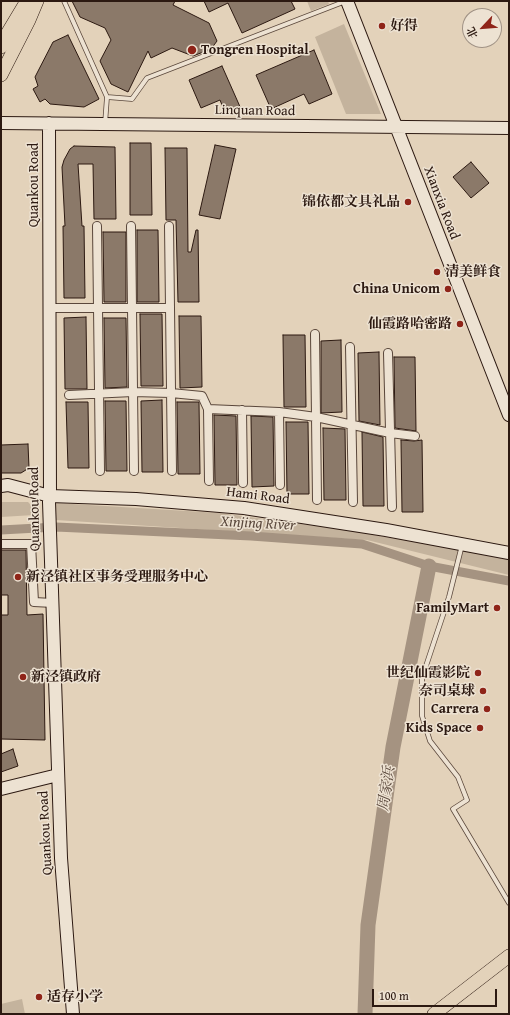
<!DOCTYPE html>
<meta charset="utf-8">
<style>
body{margin:0}
#map{position:relative;width:510px;height:1015px;overflow:hidden;background:#e3d2ba;font-family:"Gentium Book Plus","Noto Serif SC",serif}
canvas{display:block}
.frame{position:absolute;inset:0;border:2px solid #2c1911;pointer-events:none}
.north{position:absolute;left:462px;top:8px;width:40px;height:40px;box-sizing:border-box;background:#ede2d2;border:1px solid #a09285;border-radius:50%;rotate:244deg;font-size:11px;font-weight:700;line-height:16px;text-align:center;color:#2c1911}
.north::after{content:'';display:block;margin:auto;width:14px;height:18px;background:#8f2418;clip-path:polygon(50% 0,100% 100%,50% 72%,0 100%)}
.scale{position:absolute;left:372px;top:989px;width:125px;height:18px;box-sizing:border-box;border:2px solid #2c1911;border-top:0;padding-left:5px;font-size:12px;line-height:14px;white-space:nowrap;color:#2c1911;-webkit-text-stroke:3px #ede2d2;paint-order:stroke}
</style>
<div id="map">
<canvas width="510" height="1015"></canvas>
<div class="frame"></div>
<div class="north">北</div>
<div class="scale">100 m</div>
</div>
<script>
const context = document.querySelector('canvas').getContext('2d');
context.lineJoin = 'round';
function fillPath(path, color) {
  context.fillStyle = color;
  context.fill(path, 'evenodd');
}
function shape(rows) {
  const path = new Path2D();
  for (const r of rows) {
    path.moveTo(r[0], r[1]);
    for (let i = 2; i < r.length; i += 2) path.lineTo(r[i], r[i + 1]);
  }
  return path;
}
function stroke(path, color, width, dash) {
  context.strokeStyle = color;
  context.lineWidth = width;
  context.lineCap = dash ? 'butt' : 'round';
  context.setLineDash(dash || []);
  context.stroke(path);
}
function write(font, color, halo, rows, align = 'center') {
  context.font = font + ' "Gentium Book Plus","Noto Serif SC",serif';
  context.lineWidth = 3;
  context.setLineDash([]);
  context.textBaseline = 'middle';
  context.strokeStyle = halo;
  context.fillStyle = color;
  for (const [text, x, y, turn = 0] of rows) {
    context.save();
    context.translate(x, y);
    context.rotate((+turn || 0) * Math.PI / 180);
    context.textAlign = isNaN(turn) ? turn : align;
    if (halo) context.strokeText(text, 0, 0);
    context.fillText(text, 0, 0);
    context.restore();
  }
}
fillPath(shape([
 [307,1,328,1,329,4,311,11],
 [344,24,381,114,346,114,315,37],
 [1,502,28,502,34,508,34,515,1,517],
 [56,503,220,513,346,530,509,559,509,575,367,540,56,520],
 [22,999,25,1014,1,1014,1,1004]
]), '#c4b39d');
stroke(shape([
 [1,530,56,527,251,536,362,544,429,566,509,581]
]), '#a59381', 9);
stroke(shape([
 [365,1014,368,925,393,747,429,566]
]), '#a59381', 15);
const building = shape([
 [72,1,175,1,173,5,209,23,217,41,211,49,193,56,172,48,151,58,148,51,128,92,111,84,100,61,111,40,105,28,80,17,72,1],
 [204,1,291,1,295,9,242,33,228,3,209,12,204,1],
 [68,35,99,99,84,107,50,104,45,99,40,102,33,89,38,86,35,77,53,42,68,35],
 [314,50,332,94,309,104,304,94,271,109,256,75,314,50],
 [222,66,241,109,224,110,220,100,201,108,189,80,222,66],
 [130,143,151,143,152,215,130,215,130,143],
 [215,145,236,149,220,219,199,215,215,145],
 [74,146,115,147,116,219,94,219,93,164,78,164,82,226,84,226,85,298,64,298,63,226,65,226,62,167,64,160,70,149,74,146],
 [165,148,187,148,188,252,191,252,196,230,198,230,199,302,178,302,176,220,166,220,165,148],
 [471,162,489,183,471,198,453,177,471,162],
 [137,230,158,230,159,302,137,302,137,230],
 [103,232,126,232,126,302,104,302,103,232],
 [140,314,162,314,163,386,141,386,140,314],
 [179,316,201,316,202,387,180,388,179,316],
 [86,317,87,389,65,389,64,318,86,317],
 [104,318,126,318,127,387,105,388,104,318],
 [283,335,305,335,306,407,284,407,283,335],
 [341,340,342,412,321,413,321,341,341,340],
 [379,352,380,425,359,421,358,353,379,352],
 [394,357,415,357,416,431,395,428,394,357],
 [162,400,163,472,142,472,141,401,162,400],
 [105,401,126,401,127,471,106,471,105,401],
 [66,402,88,402,89,468,68,468,66,402],
 [177,402,199,402,200,474,178,474,177,402],
 [214,415,236,416,237,485,215,485,214,415],
 [251,416,273,417,274,486,252,487,251,416],
 [286,422,308,422,309,494,287,494,286,422],
 [323,428,345,429,346,500,324,500,323,428],
 [362,432,383,437,384,506,363,506,362,432],
 [401,440,414,441,422,440,423,512,402,512,401,440],
 [28,444,29,468,21,473,1,473,1,445,28,444],
 [1,550,26,550,27,615,43,614,45,740,1,739,1,615,8,615,8,595,1,595,1,550],
 [13,749,18,766,1,772,1,754,13,749]
]);
fillPath(building, '#8b7969');
stroke(building, '#2c1911', 1);
const lane = shape([
 [64,1,107,97],
 [105,124,107,97,132,99,147,78,346,1],
 [462,545,449,597,422,678,422,716,430,741,458,777,467,800,453,809,509,903]
]);
const street = shape([
 [97,226,100,471],
 [131,226,134,471],
 [169,226,172,471],
 [49,308,170,308],
 [315,334,317,500],
 [350,347,353,502],
 [388,353,392,507],
 [69,395,133,392,171,393,202,396,208,409,279,412,316,417,390,433,415,436],
 [208,409,209,481],
 [242,410,243,483],
 [279,412,280,485],
 [1,544,31,544,34,602,53,603]
]);
const secondary = shape([
 [347,1,509,415],
 [1,123,509,128],
 [49,123,50,496,49,502,61,858,73,1014],
 [1,486,8,485,50,496,136,499,244,508,386,530,509,553],
 [1,789,58,775]
]);
const primary = shape([
 [1,75,29,20,37,1],
 [434,1014,509,956]
]);
const highway = shape([
 [1,46,28,1]
]);
stroke(lane, '#5a473b', 5.5);
stroke(street, '#5a473b', 10);
stroke(secondary, '#2c1911', 14);
stroke(primary, '#2c1911', 14);
stroke(highway, '#2c1911', 16);
stroke(lane, '#ede2d2', 4);
stroke(street, '#ede2d2', 8);
stroke(secondary, '#ede2d2', 12);
stroke(primary, '#e3d2ba', 13);
stroke(highway, '#e3d2ba', 15);
for (const [x, y, r, color] of [
 [382,26,4,"#8f2418"],
 [192,50,5,"#8f2418"],
 [408,202,4,"#8f2418"],
 [437,272,4,"#8f2418"],
 [448,289,4,"#8f2418"],
 [460,324,4,"#8f2418"],
 [18,577,4,"#8f2418"],
 [497,608,4,"#8f2418"],
 [478,673,4,"#8f2418"],
 [23,677,4,"#8f2418"],
 [483,691,4,"#8f2418"],
 [487,709,4,"#8f2418"],
 [480,728,4,"#8f2418"],
 [39,997,4,"#8f2418"]
]) {
  const dot = new Path2D();
  dot.arc(x, y, r, 0, 2 * Math.PI);
  context.fillStyle = color;
  context.fill(dot);
  stroke(dot, '#ede2d2', 1.5);
}
write('bold 14px', '#2c1911', '#ede2d2', [
 ["好得",390,26,"left"],
 ["Tongren Hospital",201,50,"left"],
 ["锦依都文具礼品",400,202],
 ["清美鲜食",445,272,"left"],
 ["China Unicom",440,289],
 ["仙霞路哈密路",452,324],
 ["新泾镇社区事务受理服务中心",26,577,"left"],
 ["FamilyMart",489,608],
 ["世纪仙霞影院",470,673],
 ["新泾镇政府",31,677,"left"],
 ["奈司桌球",475,691],
 ["Carrera",479,709],
 ["Kids Space",472,728],
 ["适存小学",47,997,"left"]
], 'right');
write('14px', '#2c1911', '#ede2d2', [
 ["Linquan Road",255,111,1],
 ["Quankou Road",34,185,-90],
 ["Xianxia Road",441,203,69],
 ["Hami Road",258,496,7],
 ["Quankou Road",35,509,-91],
 ["Quankou Road",46,833,-93]
]);
write('italic 15px', '#5c4a3e', '#ede2d2', [
 ["Xinjing River",258,524,3],
 ["周家浜",387,789,-82]
]);
</script>
